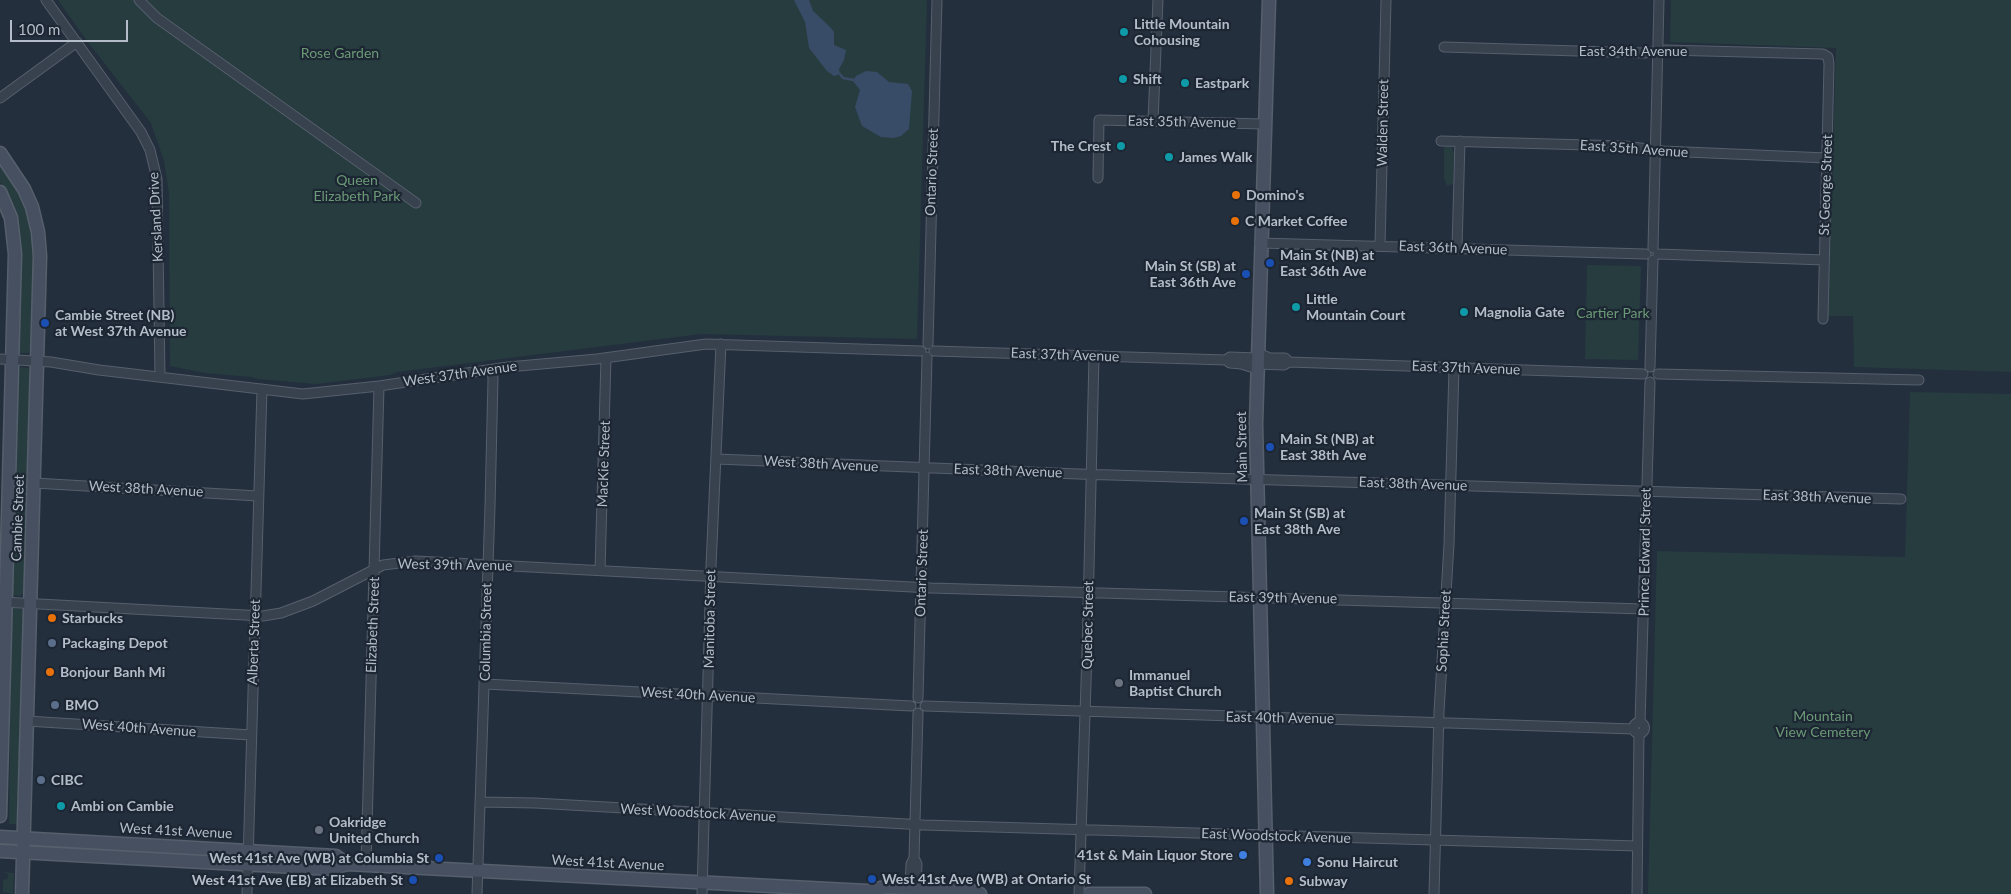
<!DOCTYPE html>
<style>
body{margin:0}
#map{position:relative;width:2011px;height:894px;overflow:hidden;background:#242f3e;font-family:Lato,sans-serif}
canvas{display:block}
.scale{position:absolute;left:10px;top:20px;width:118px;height:22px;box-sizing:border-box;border:2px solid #b4bcc9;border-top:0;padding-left:6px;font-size:15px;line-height:18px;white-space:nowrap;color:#b4bcc9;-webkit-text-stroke:4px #1d2633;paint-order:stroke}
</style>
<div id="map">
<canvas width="2011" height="894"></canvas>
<div class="scale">100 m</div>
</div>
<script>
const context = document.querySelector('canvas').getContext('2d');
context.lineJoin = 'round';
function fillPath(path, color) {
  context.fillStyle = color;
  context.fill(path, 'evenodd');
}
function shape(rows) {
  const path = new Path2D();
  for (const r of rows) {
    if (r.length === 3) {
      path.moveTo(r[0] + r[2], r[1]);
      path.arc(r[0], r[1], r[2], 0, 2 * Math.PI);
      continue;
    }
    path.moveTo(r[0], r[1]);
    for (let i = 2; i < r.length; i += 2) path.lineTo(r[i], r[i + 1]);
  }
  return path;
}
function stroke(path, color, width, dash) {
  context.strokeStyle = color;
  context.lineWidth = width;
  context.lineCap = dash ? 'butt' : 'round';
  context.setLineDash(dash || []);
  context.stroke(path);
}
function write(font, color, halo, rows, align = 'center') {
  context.font = font + ' Lato,sans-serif';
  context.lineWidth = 4.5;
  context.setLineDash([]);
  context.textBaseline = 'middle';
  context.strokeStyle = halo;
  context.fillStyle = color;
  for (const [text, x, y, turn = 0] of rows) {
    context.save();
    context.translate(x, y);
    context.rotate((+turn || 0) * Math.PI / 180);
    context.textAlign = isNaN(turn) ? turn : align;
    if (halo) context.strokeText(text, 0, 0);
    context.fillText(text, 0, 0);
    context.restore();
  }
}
fillPath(shape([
 [58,0,927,0,917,339,701,334,397,372,390,375,316,384,258,379,252,377,205,373,170,366,169,193,164,161,151,123,87,41],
 [1671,0,2011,0,2011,372,1854,367,1853,316,1828,316,1836,48,1670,42],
 [1447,145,1452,148,1454,153,1453,181,1453,184,1447,186,1444,178,1444,148],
 [0,161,19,188,31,220,35,257,31,349,28,353,20,353,18,351,20,240,18,222,7,193,0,182],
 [1587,265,1641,266,1638,360,1585,359],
 [21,367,29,368,31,372,25,591,20,596,12,595,17,371],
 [1910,392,2011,394,2011,894,1648,894,1657,551,1905,557],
 [14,608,22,609,24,611,17,824,9,824,11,610],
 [3,872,14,873,13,894,3,892,3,880,8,879,8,874]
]), '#263c3f');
fillPath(shape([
 [794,0,809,0,813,11,830,27,834,32,834,45,846,50,844,60,839,69,840,74,834,76,827,71,809,48,805,22],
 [866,71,877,72,889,82,908,84,912,91,909,129,901,136,894,138,881,137,862,126,855,107,860,90,853,81,856,76]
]), '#394c67');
stroke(shape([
 [840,74,843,78,854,80]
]), '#394c67', 2.5);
const street = shape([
 [46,0,141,132,150,150,157,179,160,376],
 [139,0,157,18,416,203],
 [1444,47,1645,53,1666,50,1823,54,1828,57,1829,64,1823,319],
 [0,98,77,42],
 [1153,121,1158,0],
 [1441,141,1625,146,1663,151,1827,158],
 [1098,178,1099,120,1264,124],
 [1260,243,1646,254],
 [1380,246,1386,0],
 [1457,248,1460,141],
 [1653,248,1659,0],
 [1658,254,1824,260],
 [928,344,937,0],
 [934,351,1226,360,1230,363,1241,364,1257,369],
 [1257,353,1270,358,1285,358,1289,362],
 [0,359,51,362,99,370,303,394,379,386,508,367,597,359,706,344,921,351],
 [1226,360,1230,357,1257,358],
 [1257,364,1284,365,1289,362,1643,374],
 [1650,367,1653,260],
 [1658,374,1919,380],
 [717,459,1078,474,1901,499],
 [34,483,258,496],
 [600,570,606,358],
 [2,602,263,616,281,613,313,601,383,565,416,561,931,588,1644,609],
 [485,684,911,706],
 [918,698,927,357],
 [925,706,1634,729],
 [27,721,251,735],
 [1639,728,5.5],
 [1640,723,1650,382],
 [482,802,535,803,924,825,1637,846],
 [914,858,917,864,916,888],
 [366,865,379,386],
 [910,888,911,864,914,858,918,713],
 [247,894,262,389],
 [477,894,490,506,493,379,492,370],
 [702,894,711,566,721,344],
 [1079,894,1087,653,1094,356],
 [1434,894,1439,712,1449,544,1454,368],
 [1637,894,1639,734]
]);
const secondary = shape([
 [0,153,24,189,32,207,38,232,40,256,22,894],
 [0,192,11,218,15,254,0,816],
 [0,837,336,856,347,864],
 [0,851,332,869,347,864,867,891,885,887,970,890,980,894],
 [1089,894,1145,894],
 [1267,894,1256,424,1269,0]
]);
stroke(street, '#565f6c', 11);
stroke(secondary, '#565f6c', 15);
stroke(street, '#38414e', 9);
stroke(secondary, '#465061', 12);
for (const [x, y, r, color] of [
 [1124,32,5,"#0f9aa8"],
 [1123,79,5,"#0f9aa8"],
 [1185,83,5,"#0f9aa8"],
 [1121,146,5,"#0f9aa8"],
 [1169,157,5,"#0f9aa8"],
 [1236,195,5,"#e8710a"],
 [1235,221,5,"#e8710a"],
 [1270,263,5,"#1a4fb4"],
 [1246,274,5,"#1a4fb4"],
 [1296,307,5,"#0f9aa8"],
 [1464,312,5,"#0f9aa8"],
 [45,323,5,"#1a4fb4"],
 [1270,447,5,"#1a4fb4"],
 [1244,521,5,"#1a4fb4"],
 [52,618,5,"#e8710a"],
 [52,643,5,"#5c6f8a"],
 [50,672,5,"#e8710a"],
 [1119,683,5,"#6b7280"],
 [55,705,5,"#5c6f8a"],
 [41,780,5,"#5c6f8a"],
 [61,806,5,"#0f9aa8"],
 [319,830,5,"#6b7280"],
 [1243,855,5,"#3f7fe0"],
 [439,858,5,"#1a4fb4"],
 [1307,862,5,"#3f7fe0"],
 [872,879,5,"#1a4fb4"],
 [413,880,5,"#1a4fb4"],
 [1289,881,5,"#e8710a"]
]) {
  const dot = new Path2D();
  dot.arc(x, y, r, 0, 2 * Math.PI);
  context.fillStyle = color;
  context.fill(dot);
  stroke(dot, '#1d2633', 2);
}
write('bold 14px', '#b4bcc9', '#1d2633', [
 ["Little Mountain",1134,24],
 ["Cohousing",1134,40],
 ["Shift",1133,79],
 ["Eastpark",1195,83],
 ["The Crest",1111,146,"right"],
 ["James Walk",1179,157],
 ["Domino's",1246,195],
 ["C Market Coffee",1245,221],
 ["Main St (NB) at",1280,255],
 ["East 36th Ave",1280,271],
 ["Main St (SB) at",1236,266,"right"],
 ["East 36th Ave",1236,282,"right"],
 ["Little",1306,299],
 ["Mountain Court",1306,315],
 ["Magnolia Gate",1474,312],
 ["Cambie Street (NB)",55,315],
 ["at West 37th Avenue",55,331],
 ["Main St (NB) at",1280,439],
 ["East 38th Ave",1280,455],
 ["Main St (SB) at",1254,513],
 ["East 38th Ave",1254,529],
 ["Starbucks",62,618],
 ["Packaging Depot",62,643],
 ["Bonjour Banh Mi",60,672],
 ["Immanuel",1129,675],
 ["Baptist Church",1129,691],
 ["BMO",65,705],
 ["CIBC",51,780],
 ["Ambi on Cambie",71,806],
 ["Oakridge",329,822],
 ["United Church",329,838],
 ["41st & Main Liquor Store",1233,855,"right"],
 ["West 41st Ave (WB) at Columbia St",429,858,"right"],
 ["Sonu Haircut",1317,862],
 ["West 41st Ave (WB) at Ontario St",882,879],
 ["West 41st Ave (EB) at Elizabeth St",403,880,"right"],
 ["Subway",1299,881]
], 'left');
write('14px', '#b4bcc9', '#1d2633', [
 ["East 34th Avenue",1633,51],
 ["East 35th Avenue",1182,122,1],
 ["Walden Street",1383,123,-89],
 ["East 35th Avenue",1634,149,4],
 ["Ontario Street",932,172,-88],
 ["St George Street",1826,185,-88],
 ["Kersland Drive",156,217,-93],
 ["East 36th Avenue",1453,248,2],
 ["East 37th Avenue",1065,355,2],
 ["East 37th Avenue",1466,368,2],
 ["West 37th Avenue",460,374,-8],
 ["Main Street",1242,447,-91],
 ["MacKie Street",604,464,-88],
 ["West 38th Avenue",821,464,3],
 ["East 38th Avenue",1008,471,2],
 ["East 38th Avenue",1413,484,2],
 ["West 38th Avenue",146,489,3],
 ["East 38th Avenue",1817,497,2],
 ["Cambie Street",18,518,-88],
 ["Prince Edward Street",1645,552,-89],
 ["West 39th Avenue",455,565,1],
 ["Ontario Street",922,573,-88],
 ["East 39th Avenue",1283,598,1],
 ["Manitoba Street",710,619,-89],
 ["Elizabeth Street",373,625,-88],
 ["Quebec Street",1088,625,-89],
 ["Sophia Street",1444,631,-87],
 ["Columbia Street",486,632,-89],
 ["Alberta Street",254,642,-88],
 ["West 40th Avenue",698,695,3],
 ["East 40th Avenue",1280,718,1],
 ["West 40th Avenue",139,728,4],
 ["West Woodstock Avenue",698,813,3],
 ["West 41st Avenue",176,831,3],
 ["East Woodstock Avenue",1276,836,2],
 ["West 41st Avenue",608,863,3]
]);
write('14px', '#6b9a76', '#1d2633', [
 ["Rose Garden",340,53],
 ["Queen",357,180],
 ["Elizabeth Park",357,196],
 ["Cartier Park",1613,313],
 ["Mountain",1823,716],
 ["View Cemetery",1823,732]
]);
</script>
